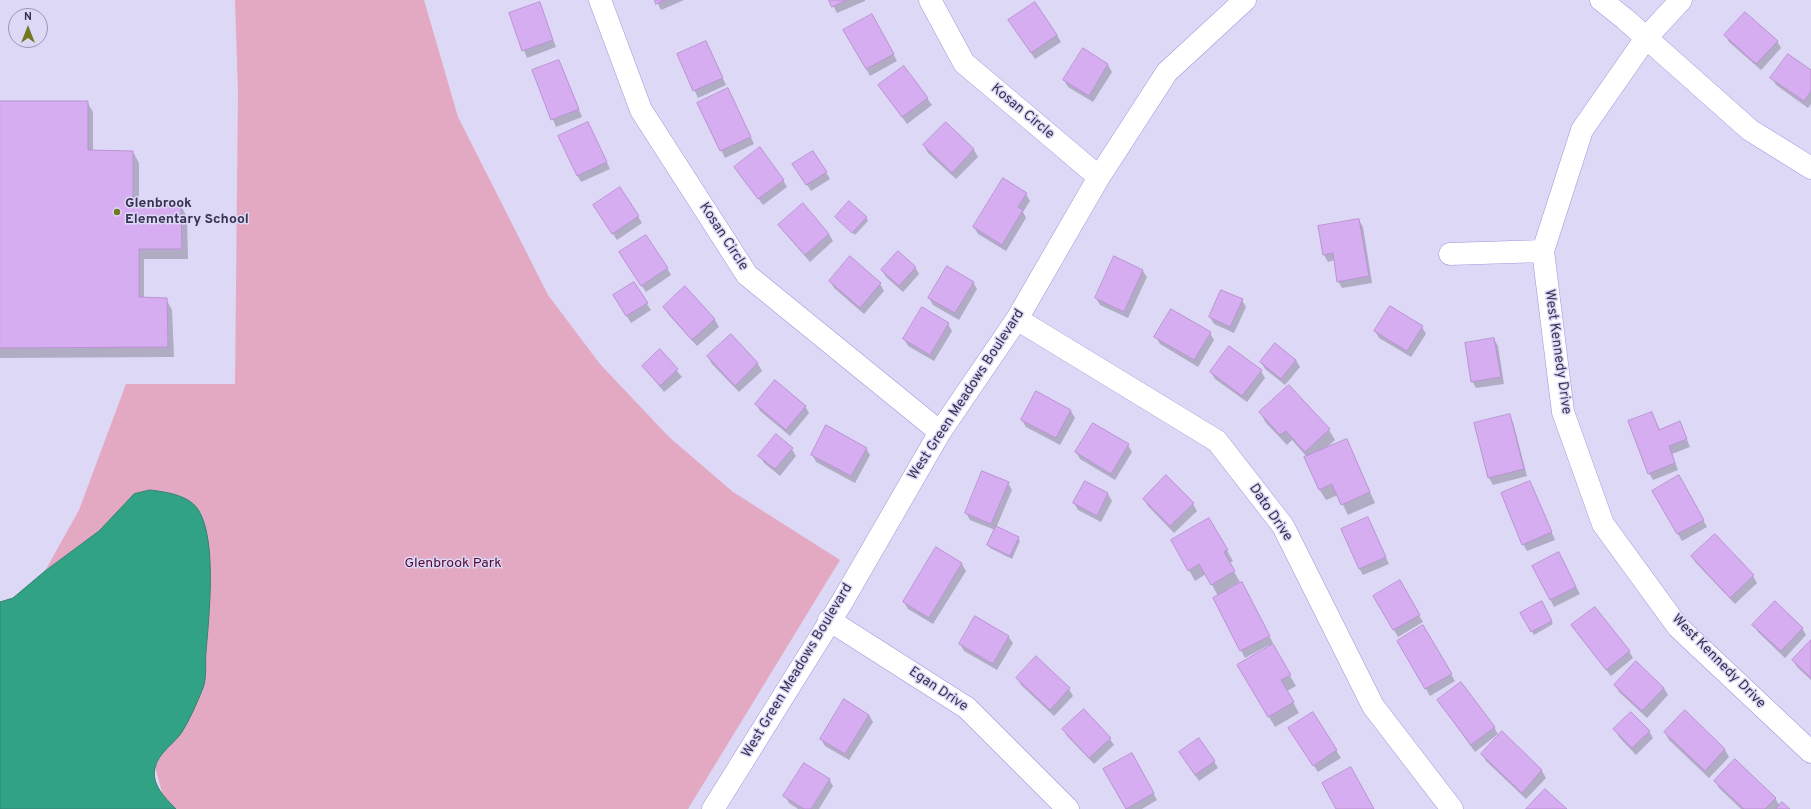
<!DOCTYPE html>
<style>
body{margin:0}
#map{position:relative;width:1811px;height:809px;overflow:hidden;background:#dcd8f6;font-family:Overpass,sans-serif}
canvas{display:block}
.north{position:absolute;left:8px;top:8px;width:40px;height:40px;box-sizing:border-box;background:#dcd8f6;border:1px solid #9a96b3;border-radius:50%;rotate:0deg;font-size:11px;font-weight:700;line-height:16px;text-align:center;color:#37324f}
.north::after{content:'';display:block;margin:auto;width:14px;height:18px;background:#73771f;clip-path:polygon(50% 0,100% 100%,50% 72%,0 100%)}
</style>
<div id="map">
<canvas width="1811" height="809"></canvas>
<div class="north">N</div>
</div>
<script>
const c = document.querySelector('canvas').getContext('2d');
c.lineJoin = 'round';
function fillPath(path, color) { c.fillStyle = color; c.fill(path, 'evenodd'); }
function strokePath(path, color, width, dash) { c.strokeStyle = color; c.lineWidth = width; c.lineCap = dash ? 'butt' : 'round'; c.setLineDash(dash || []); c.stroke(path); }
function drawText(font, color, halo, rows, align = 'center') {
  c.font = font + ' Overpass,sans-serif'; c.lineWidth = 3; c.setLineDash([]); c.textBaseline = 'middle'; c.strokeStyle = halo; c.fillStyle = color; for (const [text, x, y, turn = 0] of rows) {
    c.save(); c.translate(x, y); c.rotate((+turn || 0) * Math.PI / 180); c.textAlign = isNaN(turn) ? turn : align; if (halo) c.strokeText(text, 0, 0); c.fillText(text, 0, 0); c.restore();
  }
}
fillPath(new Path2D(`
 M235 0H424L458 117 548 295 600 364 669 437 733 492 840 560 688 809H173L163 796 155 767 161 755 181 733 204 686 210 589 209 552 205 528 134 494 99 531 45 571 79 510 126 384H235L238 92Z`), '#e3a9c2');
const water = new Path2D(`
 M150 490C166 492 190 495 199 511 217 542 209 616 206 652 205 663 207 678 203 688 197 703 190 719 182 732 174 744 158 753 155 768 151 784 165 798 176 809H0V602L13 598 45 571 99 531 134 494Z`);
fillPath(water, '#32a285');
strokePath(water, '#348075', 1);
fillPath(new Path2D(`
 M656 0H684L661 10Z
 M830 0H865V1L837 13Z
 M539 4 556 47 527 58 510 14Z
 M872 15 897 61 870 76 845 30Z
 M1014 27 1057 35 1061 42 1035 59Z
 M1725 35 1777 41 1781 48 1761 70 1729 42Z
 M706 42 726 85 698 98 678 55Z
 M559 61 582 117 556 127 533 71Z
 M1108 65 1112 72 1093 102 1068 87 1064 80Z
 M904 67 932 105 907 124 879 85Z
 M1811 71V104L1808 108 1776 85 1772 78Z
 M732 97 754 144 725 158 699 103Z
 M0 102H87L93 112V151L133 152 139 163V205L181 206 187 217 188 259H144V298L166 299 172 310 174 357 0 358Z
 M946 123 974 150 978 157 956 179 928 153 924 146Z
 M592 130 610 169 581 182 577 175Z
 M735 167 783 180 787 187 763 205Z
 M798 171 826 172 830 179 811 191Z
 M1026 194 1030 201 1023 212 1026 218 1006 251 978 234 974 227Z
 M598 212 638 216 642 223 617 240Z
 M836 217H866L868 221 855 235Z
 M1359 220 1363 227 1372 283 1342 288 1338 281 1335 260 1328 262 1324 255Z
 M779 225 829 234 833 241 810 262 784 232Z
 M624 260 667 268 671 275 646 292Z
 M915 267 919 274 903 292 886 277 882 270Z
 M1142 270 1147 277 1128 318 1100 305 1096 298Z
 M830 281 880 284 884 291 864 314 834 288Z
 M973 282 977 289 959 320 933 305 929 298Z
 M685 288 715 320 719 327 697 346 668 314 664 307Z
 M1242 300 1246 307 1234 333 1214 324 1210 317Z
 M618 302 647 304 651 310 631 323Z
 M948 324 952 331 934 361 908 346 904 339Z
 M1422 327 1426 334 1411 357 1379 338 1375 331Z
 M1210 333 1214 340 1198 367 1160 344 1156 337Z
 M731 335 758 364 762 371 739 392 712 364 708 357Z
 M1494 339 1498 346 1504 384 1476 388 1472 381Z
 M660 350 682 377 664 392 643 366Z
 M1296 360 1300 367 1285 385 1265 369 1261 362Z
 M1261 371 1265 378 1247 402 1215 379 1211 372Z
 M1036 392 1071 411 1075 418 1060 445 1026 427 1022 420Z
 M756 404 805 406 809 413 790 436 760 411Z
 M1260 412 1329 430 1335 440 1326 448 1346 440 1375 503 1348 515 1338 495 1326 500 1319 489 1307 457 1292 440 1287 445 1266 423Z
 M1652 413 1660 430 1680 423 1690 447 1672 454 1678 470 1653 480 1649 473Z
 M1509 415 1513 422 1527 476 1493 485 1489 478Z
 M1128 445 1132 452 1115 480 1080 459 1076 452Z
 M866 448 870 455 855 483 816 462 812 454Z
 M792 449 796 456 780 476 764 463 760 456Z
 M1679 477 1707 527 1682 541 1653 491Z
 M1530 482 1555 540 1527 551 1523 544Z
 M1008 483 1012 490 996 528 1018 538 1020 541 1012 559 990 548 988 545 995 530 970 520 966 513Z
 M1085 483 1108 494 1112 501 1101 522 1078 510 1074 503Z
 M1144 499 1193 504 1197 511 1174 533 1148 506Z
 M1368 518 1389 564 1363 575 1359 568Z
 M1209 519 1233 561 1229 563 1240 582 1226 590 1227 591H1246L1273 643 1271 644 1296 686 1287 691 1299 713 1275 727 1238 665 1270 647 1269 645 1245 658 1214 598 1218 596 1206 574 1195 581 1172 540Z
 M1714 536 1753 576 1757 583 1735 604 1696 563 1692 557Z
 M936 549 962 564 966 571 933 624 908 609 904 602Z
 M1562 560 1580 594 1554 607 1533 566Z
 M1399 582 1423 622 1398 637 1374 596Z
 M1541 603 1553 624 1534 635 1522 613Z
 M1754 625 1802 628 1806 635 1785 658 1758 632Z
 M1423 626 1455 681 1430 696 1398 641Z
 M1572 626 1629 651 1633 658 1611 676Z
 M1008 636 1013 643 997 670 964 651 960 644Z
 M1811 641V680L1797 667 1793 660Z
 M1017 678 1069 689 1073 696 1054 716 1021 685Z
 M1615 685 1664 688 1668 695 1647 718 1619 692Z
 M1438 700 1494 727 1498 734 1475 752Z
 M844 701 869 715 873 722 849 760 825 746 821 739Z
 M1685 712 1725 750 1729 757 1709 778 1669 740 1665 733Z
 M1313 714 1341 758 1318 772 1294 735Z
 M1063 729 1110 739 1114 745 1094 764 1067 736Z
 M1615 730 1649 731 1653 738 1636 755 1619 737Z
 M1502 733 1542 771 1546 778 1526 799 1486 761 1482 754Z
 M1131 754 1157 800 1142 809H1127L1104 769Z
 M1184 759 1214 761 1218 768 1199 781Z
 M829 779 833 786 819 809H798L789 803 785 796Z
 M1715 781 1775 798 1780 806 1789 809H1741L1719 788Z`), '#0003');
const building = new Path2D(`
 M655 0H665L656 4Z
 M829 0H847L832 7Z
 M540 2 553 40 522 51 509 13Z
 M1035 2 1057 35 1031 53 1008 20Z
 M1745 12 1778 41 1756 64 1724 35Z
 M872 14 894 54 866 69 843 30Z
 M706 41 723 78 693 91 677 54Z
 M1083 48 1108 64 1089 96 1063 80Z
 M1788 54 1811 70V91L1804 101 1770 78Z
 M559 60 579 109 551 120 532 70Z
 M904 66 928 98 902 117 878 85Z
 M728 88 751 137 720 151 697 103Z
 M0 101H88V150L133 151V203L181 205 182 249H139V297L167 298 168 347 0 348Z
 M588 122 607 162 577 176 558 136Z
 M946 122 974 149 952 173 923 145Z
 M760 147 784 180 758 199 734 167Z
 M813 151 827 172 806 185 792 164Z
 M1003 178 1027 193 1018 207 1023 210 1002 245 973 227Z
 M620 187 639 216 612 234 593 205Z
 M849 201 867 217 852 233 835 217Z
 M803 203 829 234 805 255 778 225Z
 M1359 219 1369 276 1337 282 1333 253 1323 255 1318 226Z
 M646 235 668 268 641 286 619 252Z
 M898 251 916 267 899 286 881 270Z
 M850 256 881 283 860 308 829 281Z
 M1114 256 1143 270 1124 312 1095 298Z
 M947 266 974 282 955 313 928 298Z
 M634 282 648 303 626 316 613 295Z
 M685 286 715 319 692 340 663 307Z
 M1221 290 1243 299 1230 327 1209 317Z
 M1390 306 1423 326 1407 351 1374 331Z
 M922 307 949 323 930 355 903 339Z
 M1171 309 1211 332 1194 360 1154 337Z
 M731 334 758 363 735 386 707 356Z
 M1494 338 1501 377 1471 382 1465 343Z
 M1275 343 1296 360 1281 379 1260 362Z
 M1229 346 1262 370 1242 396 1210 372Z
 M660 349 678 369 660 386 642 366Z
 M775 380 806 406 786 430 755 404Z
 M1289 385 1330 429 1305 452 1286 431 1280 435 1259 412Z
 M1036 391 1071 410 1056 438 1021 420Z
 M1652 412 1659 430 1680 421 1687 439 1669 446 1675 463 1648 474 1628 421Z
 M1510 414 1524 469 1488 478 1474 423Z
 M1093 423 1129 444 1111 474 1075 452Z
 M826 425 867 448 851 476 811 455Z
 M776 434 793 448 775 469 758 456Z
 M1347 439 1370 492 1341 505 1332 484 1319 490 1304 457Z
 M982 471 1009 482 991 524 965 513Z
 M1166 475 1194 503 1170 526 1143 499Z
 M1679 475 1704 520 1677 534 1652 491Z
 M1085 481 1108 493 1097 516 1073 503Z
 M1530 481 1552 532 1522 545 1501 493Z
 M1368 517 1386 557 1359 569 1341 529Z
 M1209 518 1228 550 1224 552 1235 571 1211 585 1199 564 1188 571 1171 540Z
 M996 526 1019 537 1010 556 987 545Z
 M1715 534 1754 575 1730 598 1691 556Z
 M936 547 962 563 929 618 903 602Z
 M1559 552 1576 587 1550 600 1532 566Z
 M1400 580 1420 615 1393 630 1373 596Z
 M1242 582 1270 636 1240 651 1213 598Z
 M1542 601 1552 621 1531 632 1520 613Z
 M1775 601 1803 628 1781 651 1752 625Z
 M1595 607 1630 651 1606 670 1571 625Z
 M975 616 1009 636 993 664 959 644Z
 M1423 625 1452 674 1425 689 1397 641Z
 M1811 640V678L1792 660Z
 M1273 644 1291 675 1281 680 1294 702 1268 717 1237 665Z
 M1036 656 1070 688 1050 710 1016 678Z
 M1636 661 1664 688 1642 711 1614 685Z
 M1461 682 1495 727 1471 745 1437 700Z
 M844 699 869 715 845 754 820 739Z
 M1084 709 1111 738 1089 758 1062 729Z
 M1685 710 1725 749 1705 771 1664 732Z
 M1313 712 1337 750 1313 766 1288 728Z
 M1631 712 1650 731 1632 748 1613 729Z
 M1502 731 1542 770 1522 793 1481 754Z
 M1199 738 1215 761 1195 775 1179 752Z
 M1132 753 1154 793 1126 809 1103 769Z
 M1735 759 1776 798 1765 809H1744L1714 781Z
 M804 763 830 779 811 809H804L783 796Z
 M1351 767 1374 809H1336L1322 783Z
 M1545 789 1567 809H1526Z
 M1782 802 1790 809H1776Z`);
fillPath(building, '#d6adf0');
strokePath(building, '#ba92d3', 1);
const minor = new Path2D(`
 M600 0 641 110 747 275 940 432
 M930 0 964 63 1099 177
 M1601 0 1625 19 1750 130 1811 168
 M1681 0 1646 38 1582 130 1543 251 1563 412 1603 524 1678 627 1811 752
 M1450 254 1543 251
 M1017 319 1217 441 1283 526 1373 706 1452 809
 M829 620 967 708 1068 809
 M713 809 842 602 940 432 1017 319 1099 177 1167 72 1245 0`);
strokePath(minor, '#a296dc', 23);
strokePath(minor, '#fff', 22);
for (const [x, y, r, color] of [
 [117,212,4,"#73771f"]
]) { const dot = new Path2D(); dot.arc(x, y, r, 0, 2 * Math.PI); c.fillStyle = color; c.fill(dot); strokePath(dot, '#dcd8f6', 1.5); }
drawText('14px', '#37324f', '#dcd8f6', [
 ["Kosan Circle",1022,112,40],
 ["Kosan Circle",723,237,57],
 ["West Kennedy Drive",1557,352,82],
 ["West Green Meadows Boulevard",967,395,-57],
 ["Dato Drive",1270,513,56],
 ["West Kennedy Drive",1718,662,45],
 ["West Green Meadows Boulevard",798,671,-59],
 ["Egan Drive",938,690,34]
]);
drawText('bold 14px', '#37324f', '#dcd8f6', [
 ["Glenbrook",125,204],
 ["Elementary School",125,220]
], 'left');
drawText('14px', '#520833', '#dcd8f6', [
 ["Glenbrook Park",453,564]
]);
</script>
